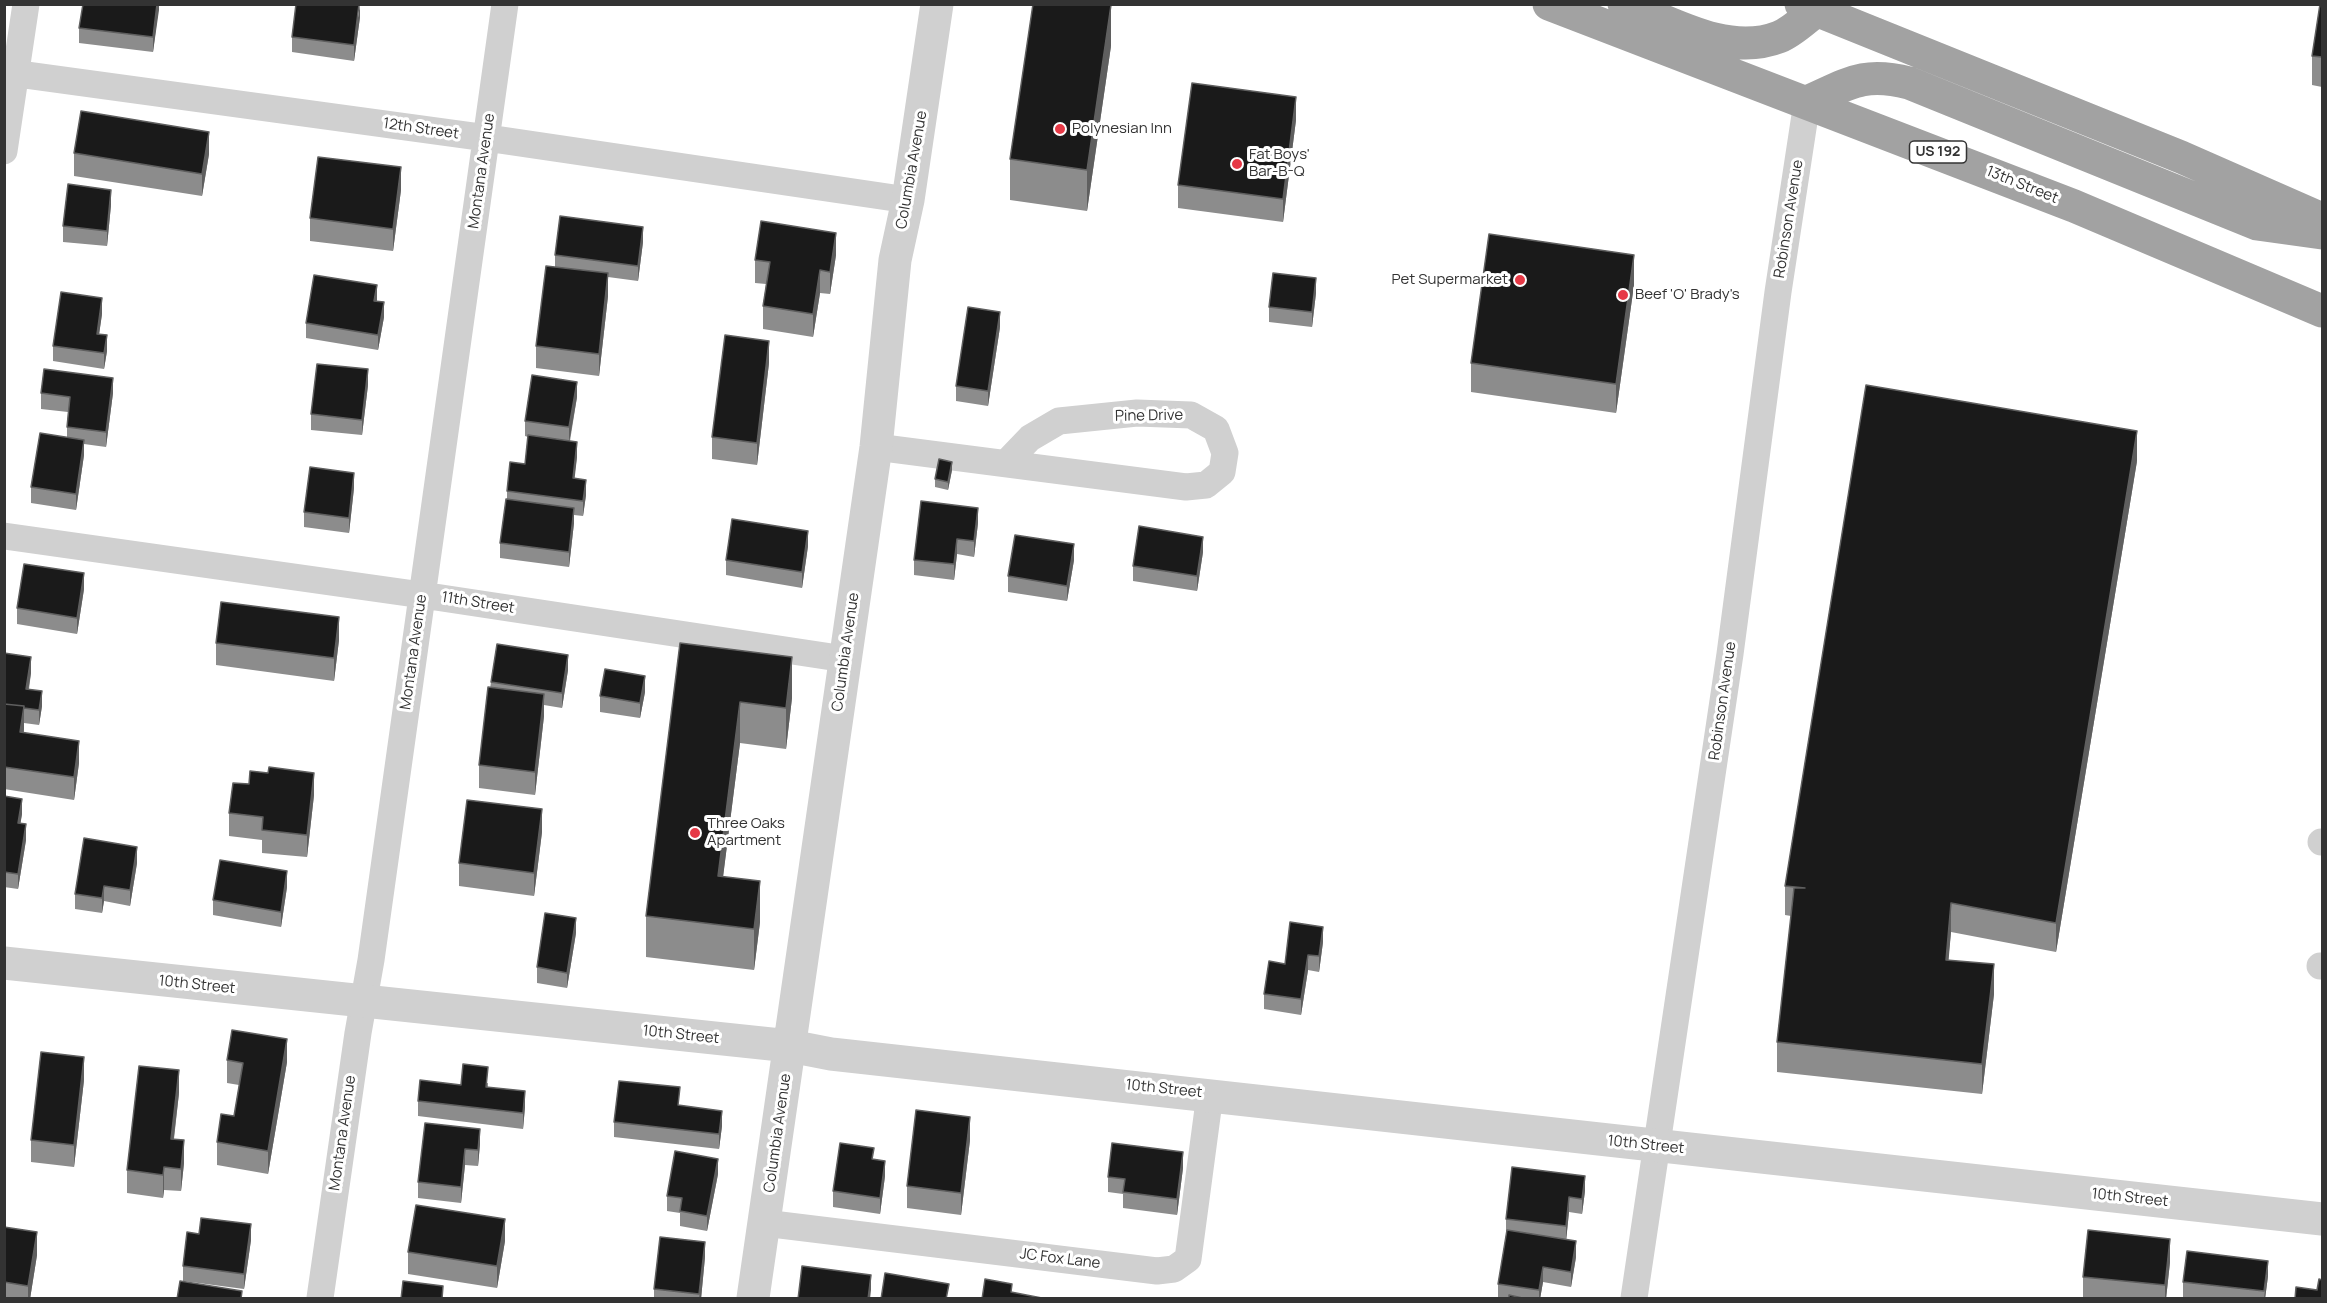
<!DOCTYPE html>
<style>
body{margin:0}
#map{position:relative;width:2327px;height:1303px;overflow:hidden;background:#fff;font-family:Manrope,sans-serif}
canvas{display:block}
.frame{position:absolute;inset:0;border:6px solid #333;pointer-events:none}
</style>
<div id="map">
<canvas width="2327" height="1303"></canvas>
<div class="frame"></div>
</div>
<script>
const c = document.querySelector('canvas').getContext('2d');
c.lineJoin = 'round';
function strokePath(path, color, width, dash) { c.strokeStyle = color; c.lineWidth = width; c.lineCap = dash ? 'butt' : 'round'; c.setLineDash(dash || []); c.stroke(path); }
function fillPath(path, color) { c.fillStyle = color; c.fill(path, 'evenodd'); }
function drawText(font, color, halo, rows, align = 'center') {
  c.font = font + ' Manrope,sans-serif'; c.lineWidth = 6; c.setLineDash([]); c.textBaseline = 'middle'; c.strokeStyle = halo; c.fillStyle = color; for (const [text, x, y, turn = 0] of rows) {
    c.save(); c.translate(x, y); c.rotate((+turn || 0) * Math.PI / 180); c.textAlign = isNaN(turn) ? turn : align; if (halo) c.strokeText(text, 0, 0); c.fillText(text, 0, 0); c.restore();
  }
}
strokePath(new Path2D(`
 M4 72 487 138 908 200
 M4 151 26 4
 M876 447 1186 487 1206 485 1222 472 1225 453 1216 429 1191 415 1137 413 1059 421 1030 438 1006 463
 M4 536 422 595 845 659
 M2321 842H2322
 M2320 966H2322
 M764 1223 1157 1271 1174 1269 1188 1259 1210 1094
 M320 1298 358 1033 371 960 505 4
 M1634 1298 1730 654 1778 292 1807 102`), '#d0d0d0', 27);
strokePath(new Path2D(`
 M4 963 790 1046 831 1054 2322 1219
 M753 1298 876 447 895 260 908 200 937 4`), '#d0d0d0', 33);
strokePath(new Path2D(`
 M1549 4 2074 206 2322 311
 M1624 4C1672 23 1728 57 1779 37 1792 32 1805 19 1817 10
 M1801 4 2181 157 2322 219
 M1807 102C1848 84 1863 71 1909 83L2257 224 2322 233`), '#a2a2a2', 33);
fillPath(new Path2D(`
 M159 4 153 52 79 43V28Z
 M2322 4V87L2312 85V56Z
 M360 17 354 61 292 52V37Z
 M1111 46 1087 211 1010 200V159Z
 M1296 120 1283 222 1178 208V185Z
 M74 153 209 154 202 196 74 176Z
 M401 190 393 251 310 241V218Z
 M111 205 107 246 63 242V226Z
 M643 242 638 281 608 277V296L599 376 536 368V346L555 267V255Z
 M836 255 830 294 820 293 813 337 763 329V306L766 284 755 283V260Z
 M1634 285 1616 413 1471 392V363Z
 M1316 293 1312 327 1269 322V307Z
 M377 301 384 317 378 350 306 338V323Z
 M102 314 99 334 107 351 104 369 53 361V346Z
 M1000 327 988 406 956 401V386Z
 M769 363 757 465 712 459V437Z
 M368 385 362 435 311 430V414Z
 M41 393H113L106 447 84 444V455L76 510 31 503V487L67 437V427L68 412 41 409Z
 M577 397 570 441 577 457 574 478 586 495 583 516 574 515V523L569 567 500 558V543L507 500V491L525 464 528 437 525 436V421Z
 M2137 461 2056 952 1951 932 1948 961 1994 994 1982 1094 1777 1072V1042L1791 916 1785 915V886Z
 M952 470 948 490 935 487V479Z
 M354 488 349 533 304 527V512Z
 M978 523 974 557 957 554 954 580 914 575V560Z
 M808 546 802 588 726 575V560Z
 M1203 552 1197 591 1133 581V566Z
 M1074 560 1067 601 1008 592V576Z
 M84 589 77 634 17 624V608Z
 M339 640 334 681 216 665V643Z
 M680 643 792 698 786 749 740 743 723 876 760 922 754 970 646 957V916Z
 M4 653 31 673 29 689 42 706 39 725 24 723V733L79 763 74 800 4 789Z
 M568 670 562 708 544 705V716L535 795 479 788V765L491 682Z
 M645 692 640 718 600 712V696Z
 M314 795 307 857 262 853V840L229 836V813Z
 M4 796 22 814 20 824 26 840 18 889 4 887Z
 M542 832 534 896 459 886V863Z
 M137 863 130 906 104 901 102 913 75 909V894Z
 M287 887 281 927 213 915V900Z
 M576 933 567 988 537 983V967Z
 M1323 942 1319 972 1308 970 1301 1015 1264 1009V994L1285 964Z
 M227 1060 287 1062 268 1174 217 1165V1142L234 1116 239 1085 227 1083Z
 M84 1080 74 1167 31 1162V1140Z
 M488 1083V1087L525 1107 523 1129 418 1116V1101L461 1085Z
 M179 1093 174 1139 184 1163 181 1191 164 1190 163 1198 127 1193V1170Z
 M680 1106 722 1126 719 1149 614 1137V1122Z
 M480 1129V1144L478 1166 465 1165 461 1203 418 1198V1182Z
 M970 1140 961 1215 907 1208V1186Z
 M874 1159 885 1176 880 1214 833 1207V1191Z
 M1183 1168 1177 1215 1123 1208V1194L1108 1192V1177Z
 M718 1174 707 1231 680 1226V1213L667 1211V1196Z
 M1585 1191 1582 1214 1569 1212 1566 1240 1576 1257 1571 1287 1543 1282 1540 1299H1498V1284L1506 1235V1219Z
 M4 1227 37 1255 30 1299H4Z
 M199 1234 251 1240 244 1289 183 1281V1266Z
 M505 1241 497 1288 408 1274V1252Z
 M705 1257 701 1299H654V1289Z
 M2170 1262 2166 1299H2083V1277Z
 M2268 1276 2265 1299H2196L2183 1297V1282Z`), '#8c8c8c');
fillPath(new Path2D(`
 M157 4H159V10L153 52V37Z
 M360 4V17L354 61V45Z
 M1111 5V46L1087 211V170Z
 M1296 97V120L1283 222V199Z
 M209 132V154L202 196V174Z
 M401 167V190L393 251V229Z
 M111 190V205L107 246V231Z
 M643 227V242L638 281V266Z
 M836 233V255L830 294V272Z
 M1634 255V285L1616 413V384Z
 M820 270V293L813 337V314Z
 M608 273V296L599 376V354Z
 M1316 278V293L1312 327V312Z
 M377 285V300L374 316V301Z
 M102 298V314L97 349V334Z
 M384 302V317L378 350V335Z
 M1000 312V327L988 406V391Z
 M107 335V351L104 369V353Z
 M769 341V363L757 465V443Z
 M368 369V385L362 435V420Z
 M113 378V393L106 447V432Z
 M577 382V397L569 443V427Z
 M2137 431V461L2056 952V923Z
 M84 440V455L76 510V494Z
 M577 442V457L573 493V478Z
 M952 462V470L948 490V482Z
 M354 473V488L349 533V518Z
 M586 480V495L583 516V501Z
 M574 508V523L569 567V552Z
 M978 508V523L974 557V541Z
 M808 531V546L802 588V572Z
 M1203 537V552L1197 591V576Z
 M957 539V554L954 580V564Z
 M1074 544V560L1067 601V586Z
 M84 573V589L77 634V618Z
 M339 617V640L334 681V658Z
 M568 655V670L562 708V693Z
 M31 657V673L26 704V689Z
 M792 657V698L786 749V708Z
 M645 676V692L640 718V703Z
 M42 691V706L39 725V710Z
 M544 694V716L535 795V772Z
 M740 702V743L718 917V876Z
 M24 706V729L20 755V732Z
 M79 741V763L74 800V777Z
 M314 773V795L307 857V835Z
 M22 799V814L18 839V823Z
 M542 809V832L534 896V873Z
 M26 824V840L18 889V874Z
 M137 847V863L130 906V890Z
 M287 871V887L281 927V912Z
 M760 881V922L754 970V929Z
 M104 886V901L102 913V898Z
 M1951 903V932L1946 990V960Z
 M576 918V933L567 988V973Z
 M1323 927V942L1319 972V956Z
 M1308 955V970L1301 1015V999Z
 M1994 964V994L1982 1094V1064Z
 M287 1039V1062L268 1174V1151Z
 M84 1057V1080L74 1167V1145Z
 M179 1070V1093L171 1162V1139Z
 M525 1091V1107L523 1129V1113Z
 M722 1111V1126L719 1149V1134Z
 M970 1117V1140L961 1215V1193Z
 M480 1129V1144L478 1166V1150Z
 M184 1140V1163L181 1191V1169Z
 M465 1149V1165L461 1203V1187Z
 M1183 1152V1168L1177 1215V1199Z
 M718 1159V1174L707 1231V1216Z
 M885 1161V1176L880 1214V1198Z
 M164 1167V1190L163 1198V1175Z
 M1585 1176V1191L1582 1214V1199Z
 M1569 1197V1212L1566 1242V1226Z
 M505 1219V1241L497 1288V1266Z
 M251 1224V1240L244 1289V1274Z
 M37 1232V1255L30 1299H28V1286Z
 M2170 1239V1262L2166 1299H2165V1285Z
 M1576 1241V1257L1571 1287V1272Z
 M705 1242V1257L701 1299H699Z
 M2268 1261V1276L2265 1299H2264Z
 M1543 1267V1282L1540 1299H1539V1290Z
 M871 1275V1290L870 1299H868Z`), '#5f5f5f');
const building = new Path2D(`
 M83 4H157L153 37 79 28Z
 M296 4H359L354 45 292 37Z
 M1033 4 1111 5 1087 170 1010 159Z
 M2320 4H2322V57L2312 56Z
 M1192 83 1296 97 1283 199 1178 185Z
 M81 111 209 132 202 174 74 153Z
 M318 157 401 167 393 229 310 218Z
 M68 184 111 190 107 231 63 226Z
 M560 216 643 227 638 266 555 255Z
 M761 221 836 233 830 272 820 270 813 314 763 306 770 262 755 260Z
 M1489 234 1634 255 1616 384 1471 363Z
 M546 266 608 273 599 354 536 346Z
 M1273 273 1316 278 1312 312 1269 307Z
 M314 275 377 285 374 301 384 302 378 335 306 323Z
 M61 292 102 298 97 334 107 335 104 353 53 346Z
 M968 307 1000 312 988 391 956 386Z
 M725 335 769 341 757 443 712 437Z
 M317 364 368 369 362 420 311 414Z
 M44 369 113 378 106 432 67 427 70 397 41 393Z
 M532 375 577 382 569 427 525 421Z
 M1866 385 2137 431 2056 923 1951 903 1946 960 1994 964 1982 1064 1777 1042 1794 888H1805L1785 886Z
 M40 433 84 440 76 494 31 487Z
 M528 435 577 442 573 478 586 480 583 501 507 491 510 462 525 464Z
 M939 459 952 462 948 482 935 479Z
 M310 467 354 473 349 518 304 512Z
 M506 499 574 508 569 552 500 543Z
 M921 501 978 508 974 541 957 539 954 564 914 560Z
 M732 519 808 531 802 572 726 560Z
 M1139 526 1203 537 1197 576 1133 566Z
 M1015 535 1074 544 1067 586 1008 576Z
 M24 564 84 573 77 618 17 608Z
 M221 602 339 617 334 658 216 643Z
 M680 643 792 657 786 708 740 702 718 876 760 881 754 929 646 916Z
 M497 644 568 655 562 693 491 682Z
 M4 653 31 657 26 689 42 691 39 710 24 708V706L4 704Z
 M605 669 645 676 640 703 600 696Z
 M488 687 544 694 535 772 479 765Z
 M4 704 24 706 20 732 79 741 74 777 4 767Z
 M269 767 314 773 307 835 262 830 263 817 229 813 233 783 249 784 250 771 268 773Z
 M4 796 22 799 18 823 26 824 18 874 4 872Z
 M467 800 542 809 534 873 459 863Z
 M84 838 137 847 130 890 104 886 102 898 75 894Z
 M220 860 287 871 281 912 213 900Z
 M545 913 576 918 567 973 537 967Z
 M1290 922 1323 927 1319 956 1308 955 1301 999 1264 994 1269 961 1285 964Z
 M232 1030 287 1039 268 1151 217 1142 221 1114 234 1116 243 1063 227 1060Z
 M41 1052 84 1057 74 1145 31 1140Z
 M463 1064 488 1067 486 1087 525 1091 523 1113 418 1101 420 1080 461 1085Z
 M139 1066 179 1070 171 1139 184 1140 181 1169 164 1167 163 1175 127 1170Z
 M619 1081 680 1087 678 1105 722 1111 719 1134 614 1122Z
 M916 1110 970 1117 961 1193 907 1186Z
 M425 1123 480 1129 478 1150 465 1149 461 1187 418 1182Z
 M840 1143 874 1148 872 1159 885 1161 880 1198 833 1191Z
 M1112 1143 1183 1152 1177 1199 1123 1192 1125 1179 1108 1177Z
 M675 1151 718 1159 707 1216 680 1211 682 1198 667 1196Z
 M1512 1167 1585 1176 1582 1199 1569 1197 1566 1226 1506 1219Z
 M416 1205 505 1219 497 1266 408 1252Z
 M201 1218 251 1224 244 1274 183 1266 187 1232 199 1234Z
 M4 1227 37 1232 28 1286 4 1282Z
 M1507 1230 1576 1241 1571 1272 1543 1267 1539 1290 1498 1284Z
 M2088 1230 2170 1239 2165 1285 2083 1277Z
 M660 1237 705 1242 699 1294 654 1289Z
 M2187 1251 2268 1261 2264 1291 2183 1282Z
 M802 1266 871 1275 868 1299H798Z
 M885 1273 949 1284 946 1299H881Z
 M985 1279 1012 1284 1011 1292 1047 1299H982Z
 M2319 1279 2322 1280V1299H2295L2296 1287 2317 1290Z
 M180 1281 242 1291 241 1299H177Z
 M403 1281 443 1286 442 1299H401Z
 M1509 1295 1527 1299H1509Z`);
fillPath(building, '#1a1a1a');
strokePath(building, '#5f5f5f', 1.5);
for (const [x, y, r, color] of [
 [1060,129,6,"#e63946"],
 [1237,164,6,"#e63946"],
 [1520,280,6,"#e63946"],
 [1623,295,6,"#e63946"],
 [695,833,6,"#e63946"]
]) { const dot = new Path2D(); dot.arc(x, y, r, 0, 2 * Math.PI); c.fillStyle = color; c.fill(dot); strokePath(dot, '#fff', 2); }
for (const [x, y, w] of [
 [1938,152,57]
]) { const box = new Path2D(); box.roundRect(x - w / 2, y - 11, w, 22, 4.5); c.fillStyle = '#fff'; c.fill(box); strokePath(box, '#333', 1.5); }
drawText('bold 14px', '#333', null, [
 ["US 192",1938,152]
]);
drawText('15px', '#333', '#fff', [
 ["12th Street",421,129,8],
 ["Columbia Avenue",912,170,-80],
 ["Montana Avenue",482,171,-82],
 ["13th Street",2022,185,22],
 ["Robinson Avenue",1789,219,-81],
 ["Pine Drive",1149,416,-1],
 ["11th Street",478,603,9],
 ["Montana Avenue",414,652,-82],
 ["Columbia Avenue",846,652,-82],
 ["Robinson Avenue",1723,701,-82],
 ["10th Street",197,985,6],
 ["10th Street",681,1035,6],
 ["10th Street",1164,1089,6],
 ["Montana Avenue",343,1133,-82],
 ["Columbia Avenue",778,1133,-82],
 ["10th Street",1646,1145,6],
 ["10th Street",2130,1198,6],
 ["JC Fox Lane",1060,1259,7]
]);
drawText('15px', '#333', '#fff', [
 ["Polynesian Inn",1072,129],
 ["Fat Boys'",1249,155],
 ["Bar-B-Q",1249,172],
 ["Pet Supermarket",1508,280,"right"],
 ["Beef 'O' Brady's",1635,295],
 ["Three Oaks",707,824],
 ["Apartment",707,841]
], 'left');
</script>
